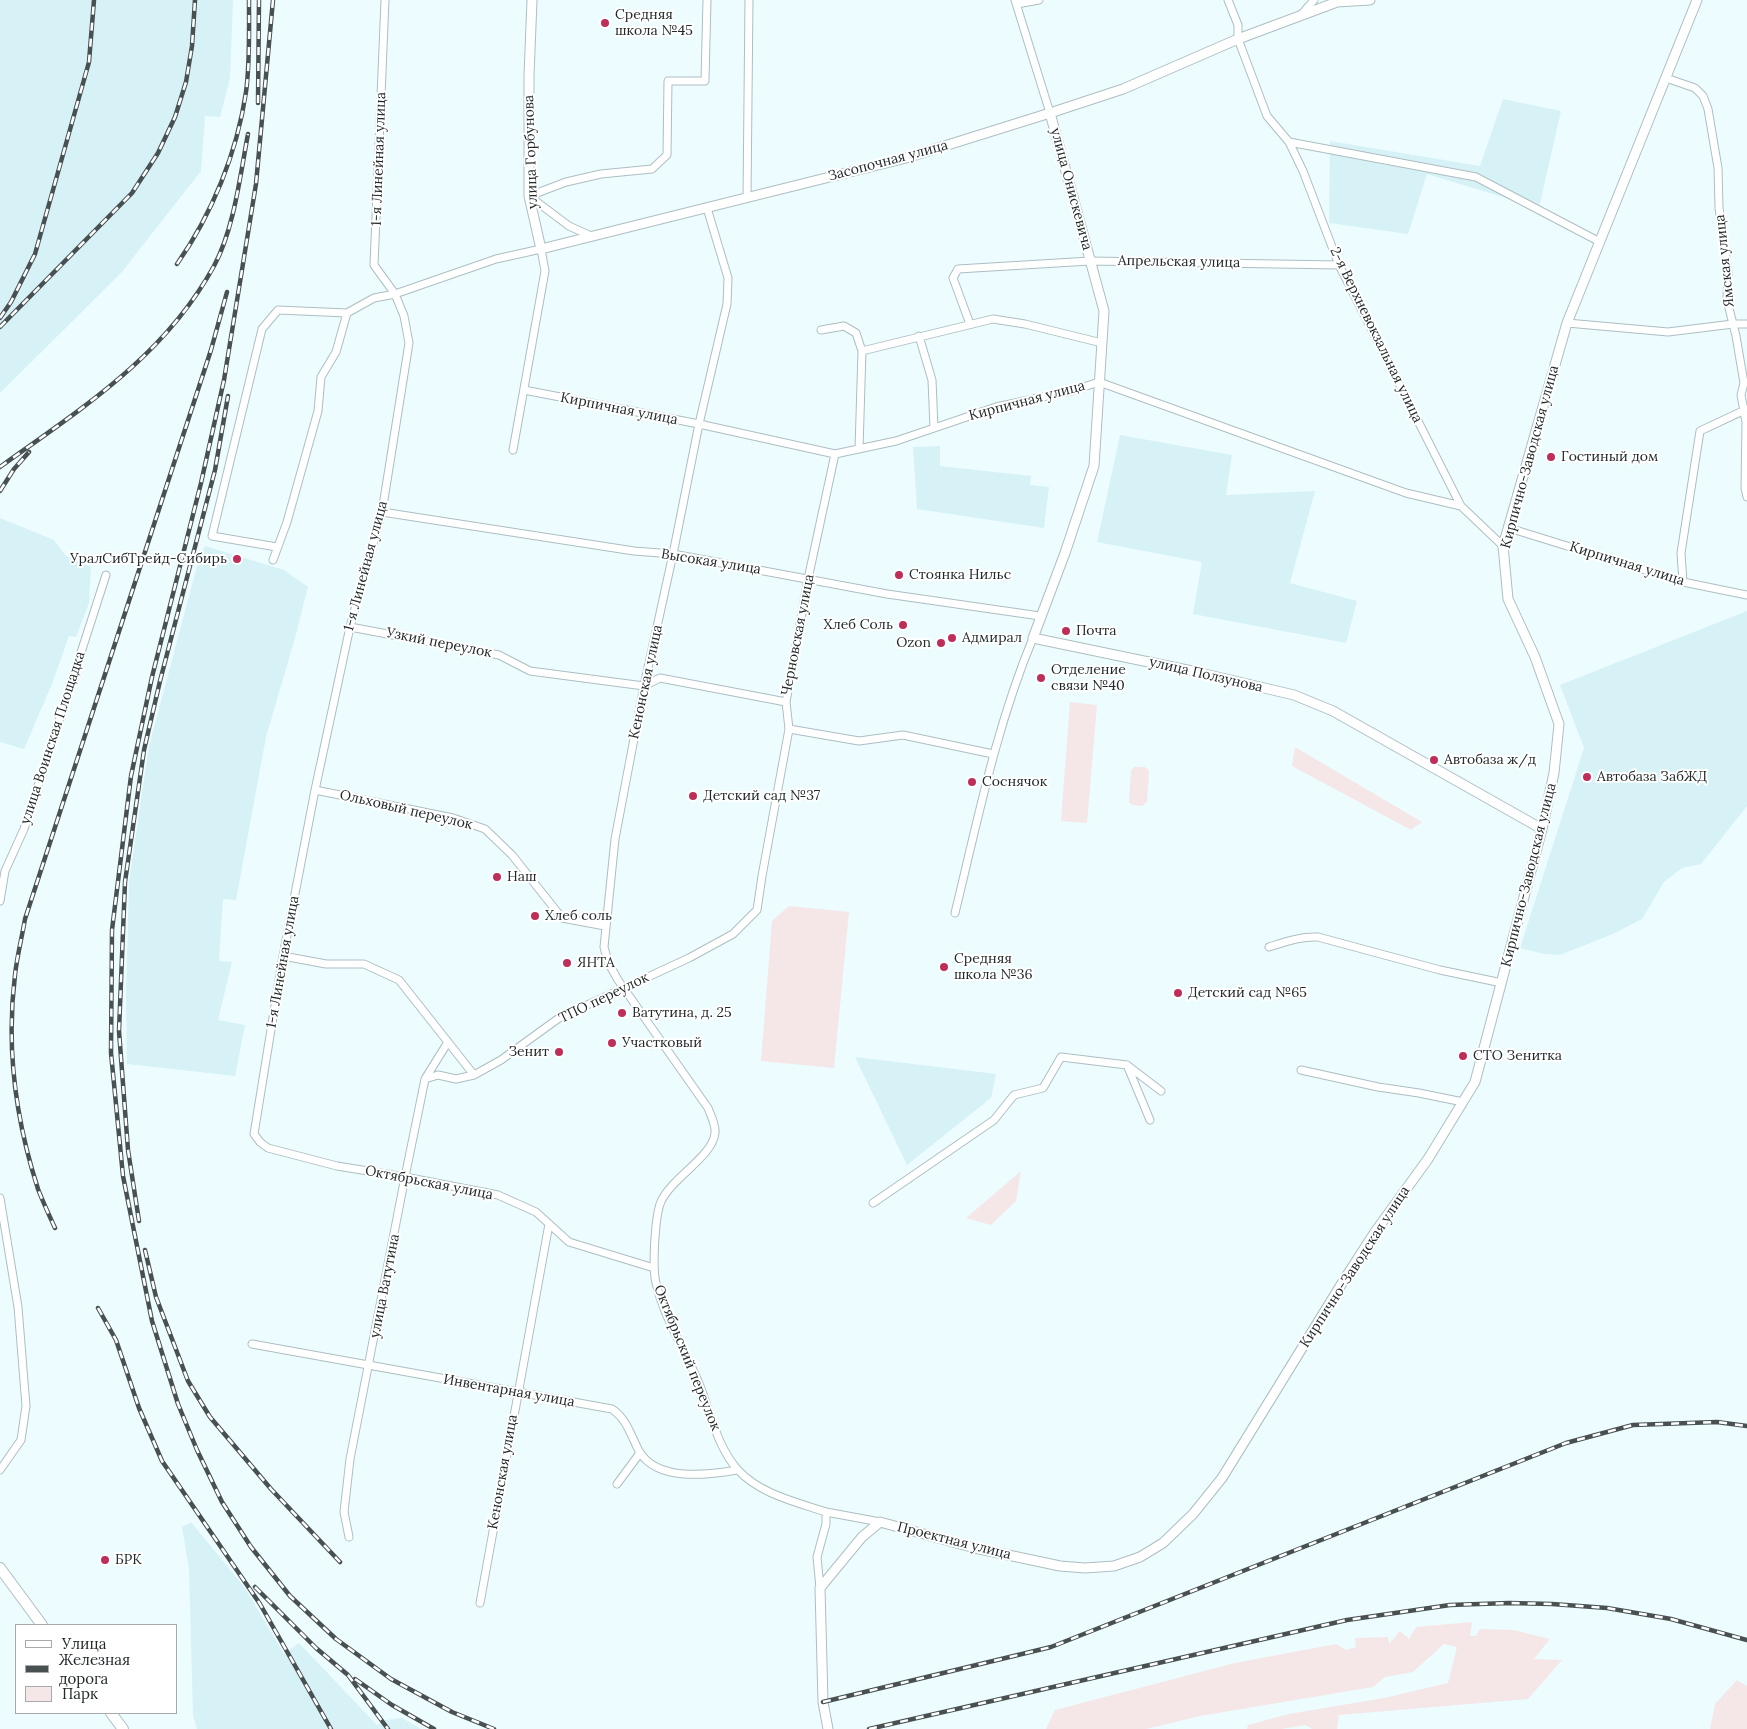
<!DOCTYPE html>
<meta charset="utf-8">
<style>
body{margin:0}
#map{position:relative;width:1747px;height:1729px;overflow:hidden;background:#edfcff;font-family:Lora,serif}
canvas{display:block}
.legend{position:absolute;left:15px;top:1624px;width:162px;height:90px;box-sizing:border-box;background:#fff;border:1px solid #a7a9aa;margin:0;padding:6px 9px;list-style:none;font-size:15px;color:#22292a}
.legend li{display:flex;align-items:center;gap:10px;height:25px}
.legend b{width:25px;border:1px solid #a7a9aa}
</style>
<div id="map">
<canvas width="1747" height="1729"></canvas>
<ul class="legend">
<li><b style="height:6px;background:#fff"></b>Улица</li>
<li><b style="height:6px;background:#485052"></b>Железная дорога</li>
<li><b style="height:14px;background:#f5e6e8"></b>Парк</li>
</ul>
</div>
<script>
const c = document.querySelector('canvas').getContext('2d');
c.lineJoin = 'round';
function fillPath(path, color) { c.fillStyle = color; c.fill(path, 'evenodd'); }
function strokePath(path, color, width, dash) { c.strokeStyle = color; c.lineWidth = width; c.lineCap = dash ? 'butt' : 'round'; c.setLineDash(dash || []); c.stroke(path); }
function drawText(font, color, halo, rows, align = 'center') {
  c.font = font + ' Lora,serif'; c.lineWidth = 4; c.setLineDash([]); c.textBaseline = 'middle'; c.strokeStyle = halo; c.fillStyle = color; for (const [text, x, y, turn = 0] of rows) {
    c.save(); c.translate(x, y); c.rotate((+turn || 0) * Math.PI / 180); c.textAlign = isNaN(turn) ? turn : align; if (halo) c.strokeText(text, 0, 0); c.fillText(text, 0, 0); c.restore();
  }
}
fillPath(new Path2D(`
 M0 0H233L230 78 220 117 205 116 201 171 121 273 0 393Z
 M1503 99 1561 111 1539 208 1427 174 1408 234 1329 223 1330 141 1480 166Z
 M1120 435 1232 455 1226 495 1315 491 1290 583 1357 601 1346 643 1193 614 1202 562 1097 542Z
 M940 446V466L1031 476 1030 485 1049 487 1044 528 917 509 913 447Z
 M0 518 54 540 66 556 91 567 89 603 76 637 69 636 52 684 24 749 0 742Z
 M205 546 284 570 308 587 295 638 266 737 236 900 223 899 219 961 232 962 218 1020 245 1025 235 1076 127 1064 126 998 129 881 149 746 200 555Z
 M1747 611V806L1701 864 1682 868 1664 882 1642 919 1613 934 1560 955 1544 954 1520 948 1584 748 1560 685Z
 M855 1057 996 1074 991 1098 907 1165Z
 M191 1522 245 1588 284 1654 299 1643 377 1725 386 1720 402 1718 421 1729H197L193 1715 189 1569 182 1527Z`), '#d6f2f7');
fillPath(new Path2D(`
 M1070 702 1097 705 1087 823 1061 821Z
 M1295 747 1422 822 1411 830 1292 766Z
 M1134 767H1145L1149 771 1147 802 1142 806 1132 805 1129 802 1131 771Z
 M789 906 849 912 834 1068 761 1061 772 921Z
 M1021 1171 1016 1201 991 1225 966 1218Z
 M1472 1622 1470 1636H1476L1480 1629 1514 1630 1550 1639 1534 1659 1562 1660 1528 1699 1339 1715 1337 1729H1312L1306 1725 1281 1729H1247L1248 1725 1289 1714 1384 1698 1448 1683 1457 1647 1444 1644 1413 1672 1385 1677 1373 1687 1200 1716 1146 1729H1046L1055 1710 1235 1663 1336 1644 1346 1650 1356 1647 1355 1638 1388 1637 1389 1644 1400 1631 1409 1639 1416 1627Z
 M1737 1680 1747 1686V1729H1710L1715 1704Z`), '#f5e6e8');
const minor = new Path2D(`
 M385 0 374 265 395 294 404 316 409 343 382 512 350 627 315 790 283 956 254 1134 260 1142 268 1148 337 1166 405 1177 498 1195 536 1212 569 1242 654 1268
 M1015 0 1050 113
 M1228 0 1238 25V39L1267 116 1289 142 1303 171 1339 265 1461 506 1503 546
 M1017 4 1039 0
 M1301 15 1314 0
 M1666 78 1695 88 1703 96 1708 109 1718 168 1719 208 1728 273 1727 300 1736 336 1744 383 1741 395 1746 422 1745 488 1747 497
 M1289 142 1476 177 1600 242
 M529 196 566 182 601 174 652 169 667 155 668 81H705L707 0
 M529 196 569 226 591 236
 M747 198 749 0
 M707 208 728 278 727 304 699 424 673 554 644 686 615 839 604 947 608 962 618 980 708 1108C711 1116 716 1125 715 1133 713 1157 669 1179 660 1204 655 1220 652 1267 656 1283 664 1318 684 1348 698 1381 710 1409 716 1446 738 1470 760 1494 796 1502 826 1512
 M1567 323 1668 332 1733 324H1747
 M970 324 953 278 958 269 1090 261 1339 265
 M821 330 844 326 856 333 862 351 859 449
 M919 336 932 380 934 428
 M862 351 993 319 1025 324 1102 343
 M524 390 699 424 835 454 896 441 996 407 1071 391 1099 382 1406 493 1461 506
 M382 512 634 551 673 554 887 594 1040 616
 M1509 528 1683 582 1747 595
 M277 547 212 536 262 329 278 310 347 313 374 298 395 294 496 259 541 249 545 271 513 450
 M273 560 287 522 318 411 321 377 336 352 347 313
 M1683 582 1681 553 1700 431 1747 409
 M350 627 499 655 530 671 644 686 660 678 786 702
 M789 729 859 741 903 735 993 754
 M315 790 453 818 485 829 512 855 562 918 605 926
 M0 901 5 871 24 829 106 575
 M955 913C978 819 996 727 1033 638
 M1269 947C1285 942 1301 936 1318 937L1440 970 1502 983
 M283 956 326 964H364L399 980 474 1075 501 1060 559 1018 689 958 733 934 757 910 762 876 789 729 786 702 808 579 835 454
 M1127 1065 1150 1120
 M1301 1070 1378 1087 1419 1093 1463 1102
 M425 1079 438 1075 456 1079 474 1075
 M0 1198 18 1307 26 1406 21 1440 0 1470
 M873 1203 994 1120 1014 1095 1043 1088 1061 1057 1127 1065 1161 1091
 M252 1344 612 1409C627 1419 631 1436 639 1451 657 1482 708 1475 737 1470
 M617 1484 640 1453
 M349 1537 344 1512 350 1459 405 1177 425 1079 448 1042
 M820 1588 817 1557 826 1524V1512L880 1522
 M480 1603 549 1224`);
const tertiary = new Path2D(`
 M532 0 529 76V196L541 249 906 158 1050 113 1123 89 1238 39 1337 2 1370 0
 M1050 113 1104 311 1094 466 1065 553 1033 638 1192 671 1294 695 1333 711 1542 829
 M828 1729 823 1702 820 1588 862 1537 880 1522 975 1548 1060 1566 1085 1568 1114 1566 1140 1557 1163 1543 1193 1514 1222 1478 1344 1280 1375 1232 1428 1159 1475 1082 1542 829 1554 773 1559 724 1535 657 1508 599 1503 546 1567 323 1697 0`);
const secondary = new Path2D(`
 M0 1568 42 1625
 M111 1713 123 1729`);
strokePath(minor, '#adbec2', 9);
strokePath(tertiary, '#adbec2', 11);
strokePath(secondary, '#adbec2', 12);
strokePath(minor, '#fff', 7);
strokePath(tertiary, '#fff', 9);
strokePath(secondary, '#fff', 10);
const rail = new Path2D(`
 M273 0 256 184 224 380 201 483 152 677 131 776 112 930 111 1053 123 1176 152 1321 178 1404 197 1450 222 1502 251 1547 290 1596 336 1639 391 1679 452 1712 494 1729
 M258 103 259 0
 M177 264C212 214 237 153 246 92 250 63 249 29 249 0
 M0 318 11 302 35 254 89 62 94 0
 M0 327 132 193 158 153 175 117 186 82 192 46 195 0
 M0 467C82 408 164 357 214 266 234 229 240 176 248 134
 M0 491 14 469 29 452
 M139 1221 128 1150 119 1031 125 882 144 750 160 681 215 470 228 396
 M55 1228C49 1215 43 1202 38 1189 16 1121 6 1047 15 975 17 956 22 937 25 919L211 350 227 292
 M145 1250 156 1297 188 1381 210 1417 271 1489 340 1562
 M98 1308 116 1340 139 1408 162 1461 260 1604 331 1729
 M255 1587 316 1648 348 1675 388 1729
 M355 1679 392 1705 434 1729
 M823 1702 1051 1647 1566 1443 1633 1425 1717 1422 1747 1426
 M869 1729 1347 1620 1450 1605 1509 1603 1552 1604 1607 1608 1671 1619 1747 1640`);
strokePath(rail, '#485052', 4.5);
strokePath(rail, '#fff', 2.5, [8]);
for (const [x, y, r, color] of [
 [605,23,5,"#bd2e58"],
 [1551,457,5,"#bd2e58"],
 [237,559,5,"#bd2e58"],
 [899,575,5,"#bd2e58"],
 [903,625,5,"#bd2e58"],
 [1066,631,5,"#bd2e58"],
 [952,638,5,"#bd2e58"],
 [941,643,5,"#bd2e58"],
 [1041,678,5,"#bd2e58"],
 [1434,760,5,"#bd2e58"],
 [1587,777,5,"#bd2e58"],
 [972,782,5,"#bd2e58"],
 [693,796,5,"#bd2e58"],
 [497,877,5,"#bd2e58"],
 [535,916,5,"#bd2e58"],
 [567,963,5,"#bd2e58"],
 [944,967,5,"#bd2e58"],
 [1178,993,5,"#bd2e58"],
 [622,1013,5,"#bd2e58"],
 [612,1043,5,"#bd2e58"],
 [559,1052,5,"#bd2e58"],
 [1463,1056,5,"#bd2e58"],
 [105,1560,5,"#bd2e58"]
]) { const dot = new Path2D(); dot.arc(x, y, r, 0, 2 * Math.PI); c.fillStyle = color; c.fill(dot); strokePath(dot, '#fff', 2); }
drawText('14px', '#22292a', '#fff', [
 ["Средняя",615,15],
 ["школа №45",615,31],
 ["Гостиный дом",1561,457],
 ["УралСибТрейд-Сибирь",227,559,"right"],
 ["Стоянка Нильс",909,575],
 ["Хлеб Соль",893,625,"right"],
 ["Почта",1076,631],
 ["Адмирал",962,638],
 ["Ozon",931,643,"right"],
 ["Отделение",1051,670],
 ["связи №40",1051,686],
 ["Автобаза ж/д",1444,760],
 ["Автобаза ЗабЖД",1597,777],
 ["Соснячок",982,782],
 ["Детский сад №37",703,796],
 ["Наш",507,877],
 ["Хлеб соль",545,916],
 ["Средняя",954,959],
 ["школа №36",954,975],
 ["ЯНТА",577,963],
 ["Детский сад №65",1188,993],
 ["Ватутина, д. 25",632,1013],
 ["Участковый",622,1043],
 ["Зенит",549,1052,"right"],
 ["СТО Зенитка",1473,1056],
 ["БРК",115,1560]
], 'left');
drawText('14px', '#22292a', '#fff', [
 ["улица Горбунова",531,152,-92],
 ["1-я Линейная улица",379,159,-88],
 ["Засопочная улица",888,161,-15],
 ["улица Онискевича",1071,189,75],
 ["Ямская улица",1725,261,-96],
 ["Апрельская улица",1179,262,1],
 ["2-я Верхневокзальная улица",1376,335,64],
 ["Кирпичная улица",1027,401,-15],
 ["Кирпичная улица",619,409,11],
 ["Кирпично-Заводская улица",1530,457,-75],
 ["Высокая улица",711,562,9],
 ["Кирпичная улица",1627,564,17],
 ["1-я Линейная улица",366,566,-75],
 ["Черновская улица",798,635,-79],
 ["Узкий переулок",439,643,11],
 ["улица Ползунова",1206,675,13],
 ["Кенонская улица",646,682,-78],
 ["улица Воинская Площадка",53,738,-72],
 ["Ольховый переулок",406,810,13],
 ["Кирпично-Заводская улица",1529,875,-76],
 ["1-я Линейная улица",283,962,-80],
 ["ТПО переулок",604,998,-26],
 ["Октябрьская улица",429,1183,11],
 ["Кирпично-Заводская улица",1355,1267,-57],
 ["улица Ватутина",385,1286,-79],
 ["Октябрьский переулок",687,1358,68],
 ["Инвентарная улица",509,1391,10],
 ["Кенонская улица",503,1472,-80],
 ["Проектная улица",954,1541,14]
]);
</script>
